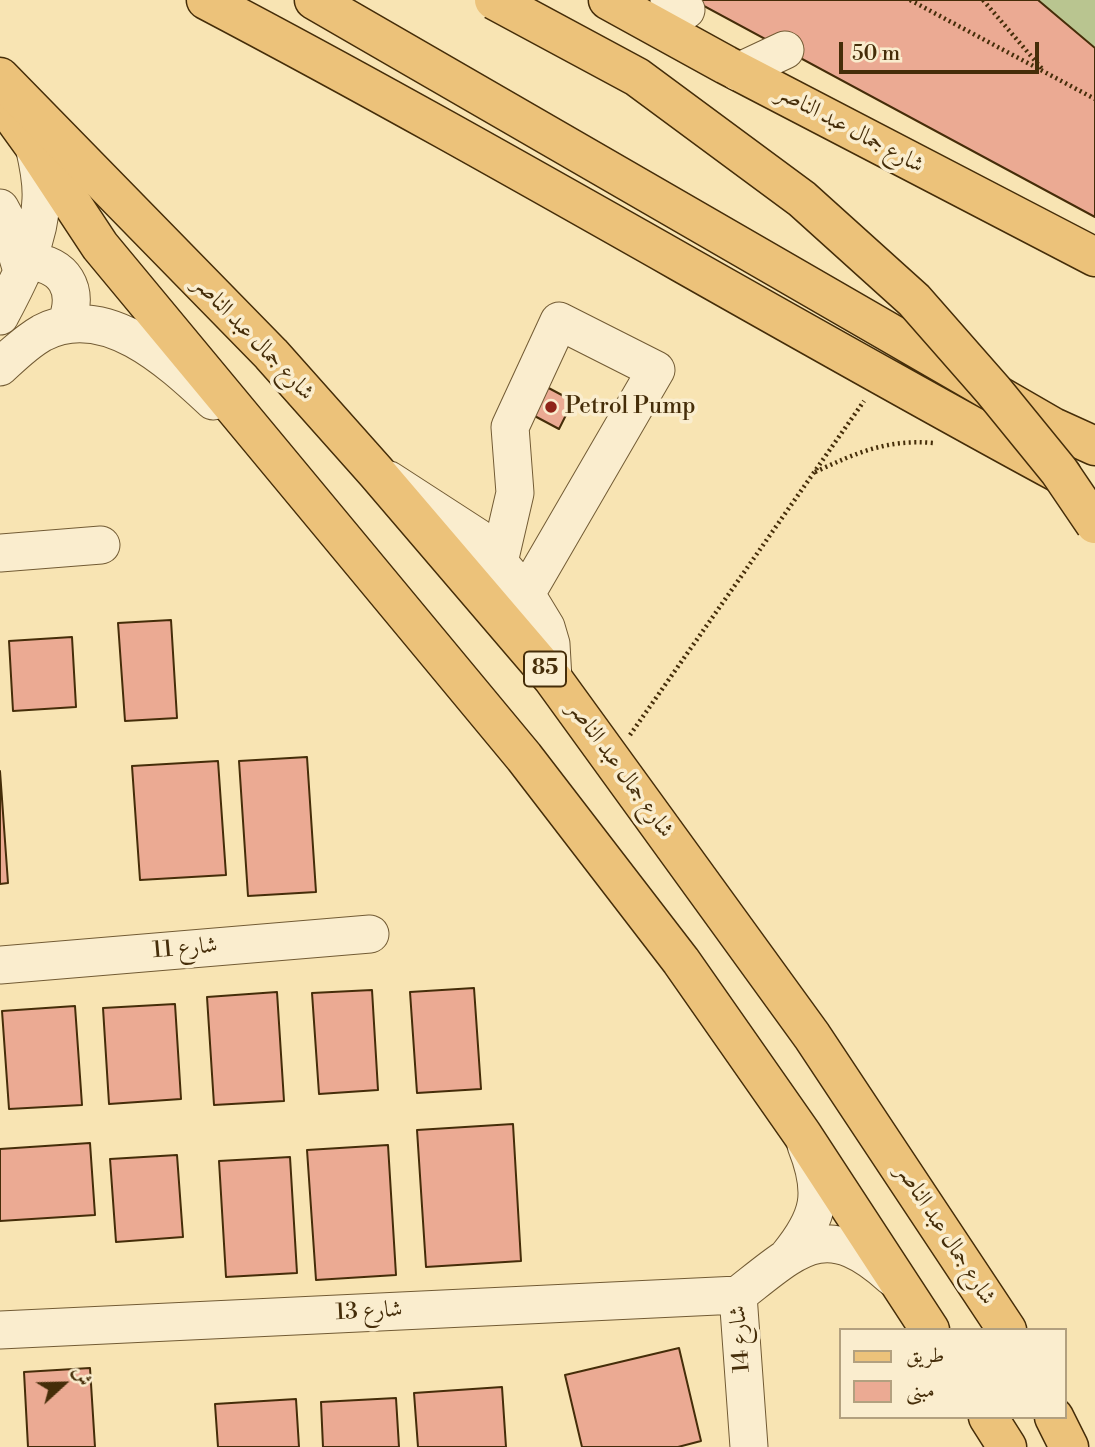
<!DOCTYPE html>
<meta charset="utf-8">
<style>
body{margin:0}
#map{position:relative;width:1095px;height:1447px;overflow:hidden;background:#f8e4b3;font-family:"Libre Bodoni",Amiri,serif}
canvas{display:block}
.legend{position:absolute;left:839px;top:1328px;width:228px;height:91px;box-sizing:border-box;background:#faedce;border:2px solid #b2a07f;margin:0;padding:9px 12px;list-style:none;font-size:21px;color:#452d09}
.legend li{display:flex;align-items:center;gap:14px;height:35px}
.legend b{width:35px;border:2px solid #b2a07f}
.north{position:absolute;left:28px;top:1349px;width:70px;height:70px;-webkit-text-stroke:5px #faedce;paint-order:stroke;rotate:68deg;font-size:19px;font-weight:700;line-height:28px;text-align:center;color:#452d09}
.north::after{content:'';display:block;margin:auto;width:24px;height:32px;background:#452d09;clip-path:polygon(50% 0,100% 100%,50% 72%,0 100%)}
.scale{position:absolute;left:839px;top:42px;width:200px;height:32px;box-sizing:border-box;border:4px solid #452d09;border-top:0;padding-left:9px;font-size:21px;line-height:24px;white-space:nowrap;color:#452d09;-webkit-text-stroke:5px #faedce;paint-order:stroke}
</style>
<div id="map">
<canvas width="1095" height="1447"></canvas>
<ul class="legend">
<li><b style="height:9px;background:#ecc27a"></b>طريق</li>
<li><b style="height:19px;background:#ebaa93"></b>مبنى</li>
</ul>
<div class="north">ش</div>
<div class="scale">50 m</div>
</div>
<script>
const c = document.querySelector('canvas').getContext('2d');
c.lineJoin = 'round';
function fillPath(path, color) { c.fillStyle = color; c.fill(path, 'evenodd'); }
function strokePath(path, color, width, dash) { c.strokeStyle = color; c.lineWidth = width; c.lineCap = dash ? 'butt' : 'round'; c.setLineDash(dash || []); c.stroke(path); }
function drawText(font, color, halo, rows, align = 'center') {
  c.font = font + ' "Libre Bodoni",Amiri,serif'; c.lineWidth = 7; c.setLineDash([]); c.textBaseline = 'middle'; c.strokeStyle = halo; c.fillStyle = color; for (const [text, x, y, turn = 0] of rows) {
    c.save(); c.translate(x, y); c.rotate((+turn || 0) * Math.PI / 180); c.textAlign = isNaN(turn) ? turn : align; if (halo) c.strokeText(text, 0, 0); c.fillText(text, 0, 0); c.restore();
  }
}
fillPath(new Path2D(`
 M1038 0H1095V48L1091 45Z`), '#b9c590');
const building = new Path2D(`
 M693 0H1038L1095 48V217Z
 M543 385 573 401 559 429 529 413Z
 M171 620 177 718 125 721 118 623Z
 M72 637 76 707 13 711 9 641Z
 M307 757 316 892 248 896 239 761Z
 M218 761 226 875 140 880 132 766Z
 M0 771 8 883 0 884Z
 M474 988 481 1089 417 1093 410 992Z
 M372 990 378 1090 319 1094 312 993Z
 M277 992 284 1101 214 1105 207 997Z
 M175 1004 181 1099 109 1104 103 1008Z
 M75 1006 82 1105 9 1109 2 1011Z
 M513 1124 521 1261 426 1267 417 1130Z
 M90 1143 95 1215 0 1221V1149Z
 M388 1145 396 1275 316 1280 307 1150Z
 M177 1155 183 1237 116 1242 110 1159Z
 M290 1157 297 1273 226 1277 219 1161Z
 M679 1348 701 1441 678 1447H582L565 1375Z
 M90 1368 95 1447H28L24 1372Z
 M502 1387 506 1447H418L414 1393Z
 M396 1398 399 1447H323L321 1402Z
 M296 1399 299 1447H218L215 1404Z`);
fillPath(building, '#ebaa93');
strokePath(building, '#452d09', 2);
const minor = new Path2D(`
 M669 0 686 10
 M738 72 785 50
 M0 208 7 221 22 271
 M27 261C65 264 80 289 66 324
 M0 316C19 280 40 241 41 199 42 181 38 163 34 146
 M0 367C13 355 26 342 42 333 105 300 170 361 213 401
 M389 480 477 537 526 594 546 627 551 644 553 679
 M0 553 101 545
 M499 562 515 493 510 427 559 321 656 370 526 594
 M0 965 370 934
 M788 1256C820 1217 825 1193 806 1145
 M738 1295C797 1249 825 1216 892 1277
 M738 1295 749 1447
 M0 1330 738 1295`);
const major = new Path2D(`
 M608 0 726 65 1095 257
 M0 99 34 146 100 246 524 757 681 961 802 1134 930 1330
 M988 1417 1007 1447`);
const highway = new Path2D(`
 M206 0C495 152 775 320 1062 475
 M314 0 1053 427 1095 446
 M0 77 271 354 376 472 553 679 812 1036 1007 1330
 M1054 1417 1069 1447`);
strokePath(minor, '#725b34', 39);
strokePath(major, '#452d09', 41);
strokePath(highway, '#452d09', 41);
strokePath(new Path2D(`
 M910 0 1095 99
 M983 0 1043 70
 M815 472C856 453 887 439 933 443
 M630 735 864 401`), '#452d09', 4.5, [2, 3.5]);
strokePath(minor, '#faedce', 37);
strokePath(major, '#ecc27a', 38);
strokePath(highway, '#ecc27a', 38);
const highwayBridge = new Path2D(`
 M494 0 637 77 802 199 914 300 993 390 1059 471 1095 524`);
strokePath(highwayBridge, '#452d09', 41, []);
strokePath(highwayBridge, '#ecc27a', 38);
for (const [x, y, r, color] of [
 [551,407,7,"#8f2418"]
]) { const dot = new Path2D(); dot.arc(x, y, r, 0, 2 * Math.PI); c.fillStyle = color; c.fill(dot); strokePath(dot, '#faedce', 2.5); }
for (const [x, y, w] of [
 [545,669,42]
]) { const box = new Path2D(); box.roundRect(x - w / 2, y - 17.5, w, 35, 5); c.fillStyle = '#faedce'; c.fill(box); strokePath(box, '#452d09', 2); }
drawText('bold 21px', '#452d09', null, [
 ["85",545,669]
]);
drawText('23px', '#452d09', '#faedce', [
 ["شارع جمال عبد الناصر",850,130,28],
 ["شارع جمال عبد الناصر",253,339,46],
 ["شارع جمال عبد الناصر",620,770,54],
 ["شارع 11",185,949,-5],
 ["شارع جمال عبد الناصر",945,1235,57],
 ["شارع 13",369,1312,-3],
 ["شارع 14",741,1339,-94]
]);
drawText('23px', '#452d09', '#faedce', [
 ["Petrol Pump",565,407]
], 'left');
</script>
